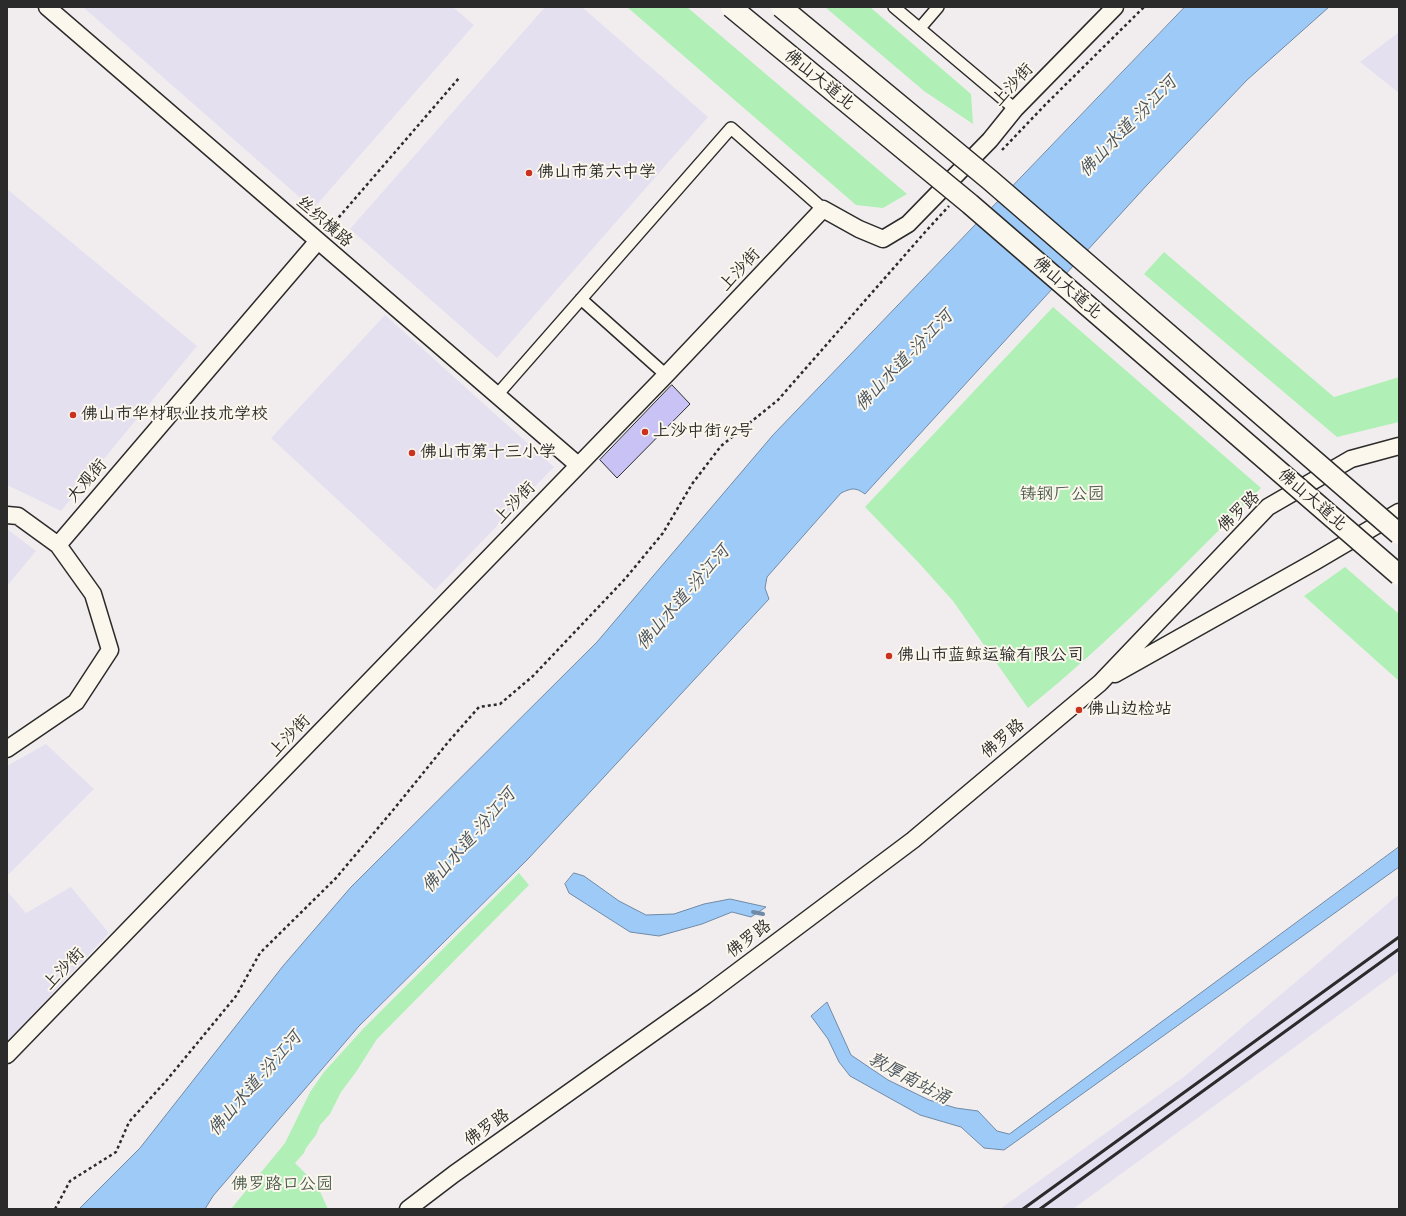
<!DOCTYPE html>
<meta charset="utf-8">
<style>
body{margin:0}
#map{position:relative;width:1406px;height:1216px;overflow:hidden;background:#f1edee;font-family:Caveat,sans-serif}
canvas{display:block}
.frame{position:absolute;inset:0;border:8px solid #2b2b2b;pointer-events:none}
</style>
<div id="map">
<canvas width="1406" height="1216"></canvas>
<div class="frame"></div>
</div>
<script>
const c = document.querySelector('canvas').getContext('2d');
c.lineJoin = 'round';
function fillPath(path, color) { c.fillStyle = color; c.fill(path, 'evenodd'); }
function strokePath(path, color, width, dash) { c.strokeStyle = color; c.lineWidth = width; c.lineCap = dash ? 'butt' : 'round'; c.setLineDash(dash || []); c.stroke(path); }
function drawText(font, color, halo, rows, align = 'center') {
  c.font = font + ' Caveat,"LXGW WenKai TC",sans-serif'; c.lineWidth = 4; c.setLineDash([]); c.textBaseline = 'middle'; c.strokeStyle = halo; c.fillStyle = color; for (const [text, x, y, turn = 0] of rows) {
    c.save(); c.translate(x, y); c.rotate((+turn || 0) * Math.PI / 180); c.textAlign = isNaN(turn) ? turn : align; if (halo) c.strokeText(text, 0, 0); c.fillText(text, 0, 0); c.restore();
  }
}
fillPath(new Path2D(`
 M83 7H453L474 25 313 209Z
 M545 7H582L708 117 497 358 350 229Z
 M1399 32V93L1360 62Z
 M7 189 197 346 61 511 7 485Z
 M385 315 554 467 435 590 271 438Z
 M7 529 36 551 7 586Z
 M46 744 94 789 7 876V766Z
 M71 887 109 933 7 1042V891L26 913Z
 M1399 894V971L1073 1209H1000L1185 1076Z`), '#e5e0f0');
fillPath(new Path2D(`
 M627 7H687L907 194 883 208 856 205Z
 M825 7H870L971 94 973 124 924 91Z
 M1164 252 1334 397 1399 377V422L1337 437 1144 274Z
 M1053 307 1261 488C1186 563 1111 641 1028 708L953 601 918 562 865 507Z
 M1345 567 1399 614V681L1304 596Z
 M519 873 529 885 377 1039 356 1072 341 1092 330 1114 320 1125 316 1135 306 1148 304 1153 295 1163 317 1185 328 1209H231L285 1143 310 1092 324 1072 363 1029Z`), '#b0f0b7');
const water = new Path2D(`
 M1185 7H1329L1247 80 1147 185 865 494C855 487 852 488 841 493L767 577 765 588 769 599 528 859 359 1026 213 1196 205 1209H79L140 1148 283 966 351 887 597 642 773 435Z
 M1399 847V867L1004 1150 984 1148 961 1127 920 1115 850 1076 839 1062 828 1039 811 1016 827 1002 851 1055 888 1080 929 1100 956 1108 978 1111 997 1131 1009 1134Z
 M574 873 584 876 619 901 646 915 674 914 704 904 730 899 766 907 751 917 732 912 702 924 659 936 630 932 569 893 565 884Z`);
fillPath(water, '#9ecaf7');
strokePath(water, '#708aa5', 1);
strokePath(new Path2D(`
 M753 912 763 914`), '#708aa5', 4);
const building = new Path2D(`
 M672 385 690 404 617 478 600 460Z`);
fillPath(building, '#c9c3f5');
strokePath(building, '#2b2b2b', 1);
const street = new Path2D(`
 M894 7 1015 109
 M920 28 938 7
 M581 299 666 375
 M497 395 731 128 823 209`);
const secondary = new Path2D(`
 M47 7 578 465
 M7 515 18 516 58 545
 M1115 674 1316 561 1399 512
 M7 749 76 702 110 650 93 594 58 545 317 242
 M7 1055 666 375 823 209 859 229 883 239 908 224 990 140 1015 109 1115 7
 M408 1209 454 1174 705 996 913 840 1100 683 1268 507 1351 459 1399 446`);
strokePath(street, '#2b2b2b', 14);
strokePath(secondary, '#2b2b2b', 19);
strokePath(new Path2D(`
 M1002 150 1046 104 1144 7
 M327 231 459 78
 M55 1209 70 1181 116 1152 129 1122 166 1081 236 996 260 953 336 878 394 809 449 741 479 707 500 704 533 676 625 579 663 533 692 484 721 446 778 400 926 231 949 206`), '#2b2b2b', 2.5, [3, 3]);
strokePath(street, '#fbf7ec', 11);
strokePath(secondary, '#fbf7ec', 16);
strokePath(new Path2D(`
 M1023 1209 1399 937
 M1040 1209 1399 949`), '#2b2b2b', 3);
const highwayBridge = new Path2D(`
 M731 7 970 204 1399 575
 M781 7 990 180 1399 534`);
strokePath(highwayBridge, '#2b2b2b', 23, []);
strokePath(highwayBridge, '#fbf7ec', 20);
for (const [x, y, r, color] of [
 [529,173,4,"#c8321e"],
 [73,415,4,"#c8321e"],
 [645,432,4,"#c8321e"],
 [412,453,4,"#c8321e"],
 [889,656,4,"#c8321e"],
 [1079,710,4,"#c8321e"]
]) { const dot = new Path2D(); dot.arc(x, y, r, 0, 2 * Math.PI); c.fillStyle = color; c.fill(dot); strokePath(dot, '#fbf7ec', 1.5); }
drawText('17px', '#2b2b2b', '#fbf7ec', [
 ["佛山大道北",819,80,39],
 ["上沙街",1013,85,-47],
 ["丝织横路",324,222,41],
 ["上沙街",740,270,-47],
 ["佛山大道北",1067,288,41],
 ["大观街",87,481,-49],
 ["佛山大道北",1312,500,41],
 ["上沙街",515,503,-46],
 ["佛罗路",1239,512,-44],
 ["上沙街",290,736,-46],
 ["佛罗路",1003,739,-40],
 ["佛罗路",749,939,-37],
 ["上沙街",64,969,-46],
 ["佛罗路",487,1128,-35]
]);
drawText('17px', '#2b2b2b', '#fbf7ec', [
 ["佛山市第六中学",537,173],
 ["佛山市华材职业技术学校",81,415],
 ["上沙中街42号",653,432],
 ["佛山市第十三小学",420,453],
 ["佛山市蓝鲸运输有限公司",897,656],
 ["佛山边检站",1087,710]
], 'left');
drawText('17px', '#4c5c4e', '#fbf7ec', [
 ["铸钢厂公园",1062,495],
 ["佛罗路口公园",282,1185]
]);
drawText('italic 18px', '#48535e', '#fbf7ec', [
 ["佛山水道-汾江河",1128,127,-46],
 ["佛山水道-汾江河",904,361,-46],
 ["佛山水道-汾江河",683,598,-49],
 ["佛山水道-汾江河",469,841,-49],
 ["敦厚南站涌",909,1079,28],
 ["佛山水道-汾江河",255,1084,-49]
]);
</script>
